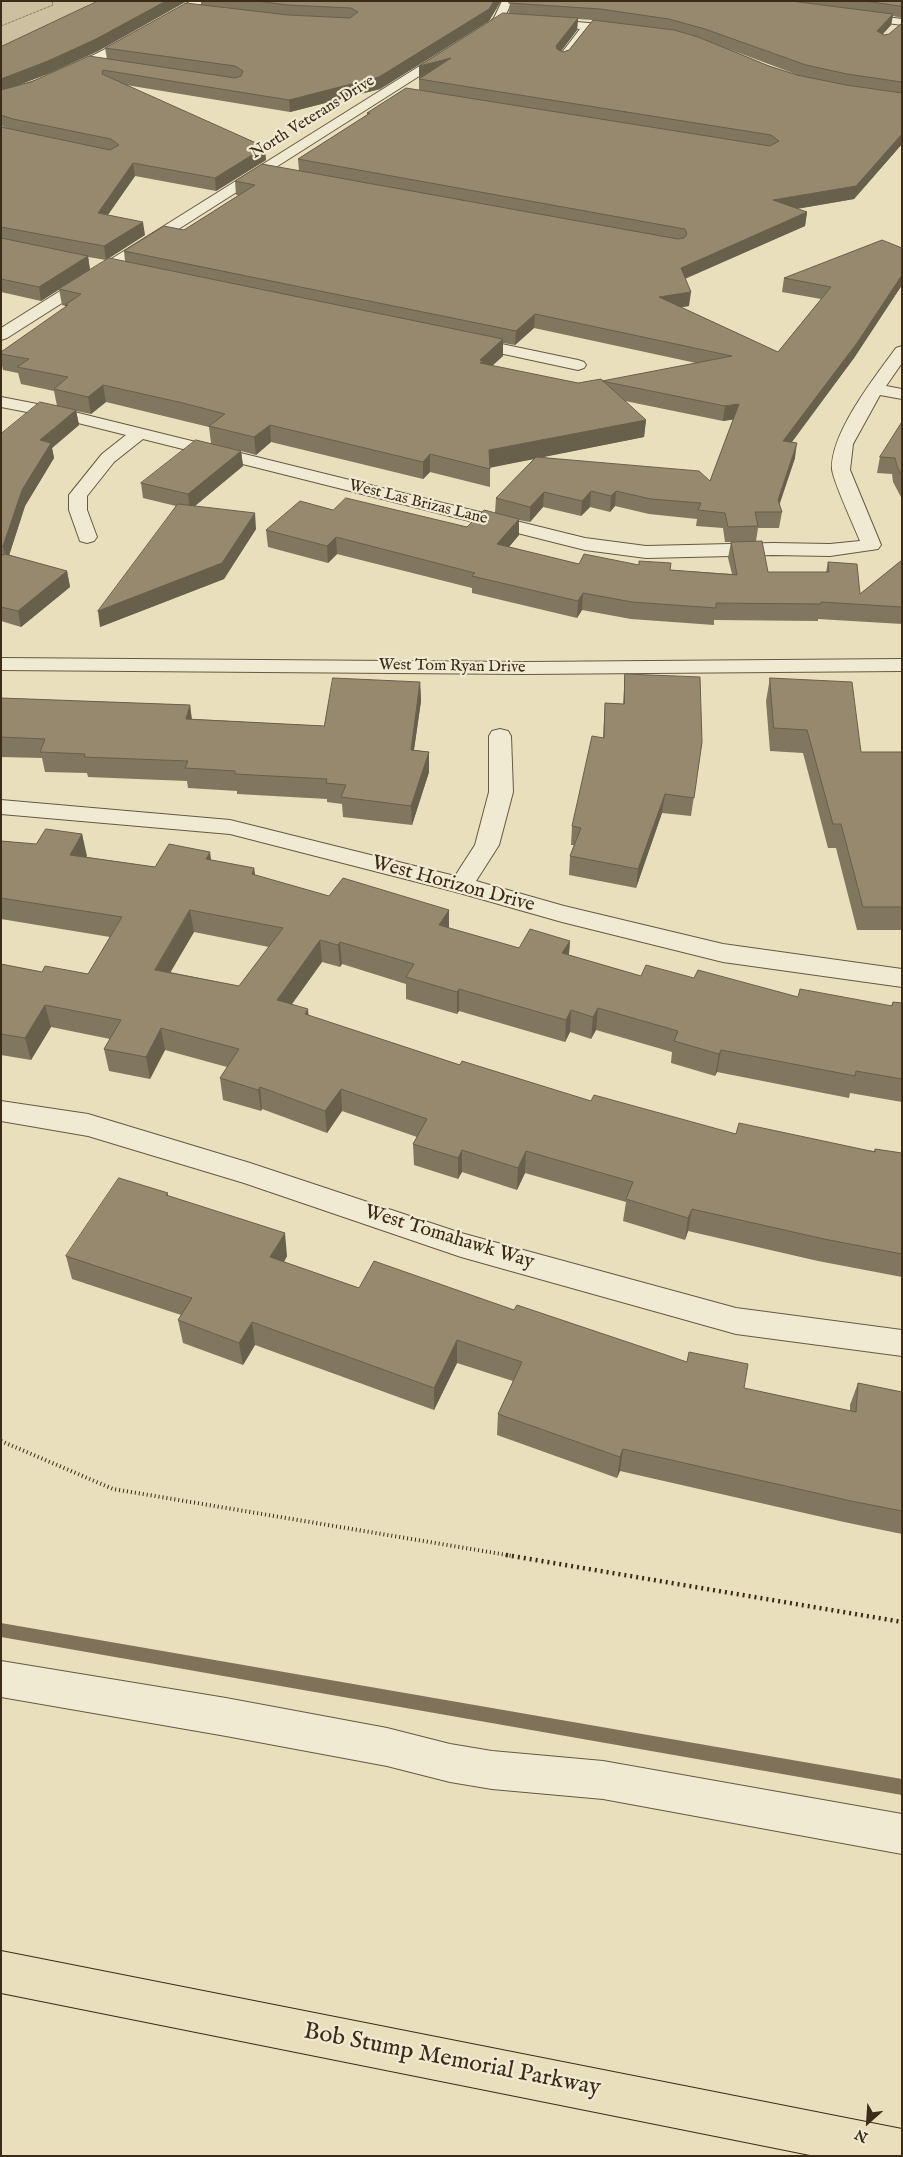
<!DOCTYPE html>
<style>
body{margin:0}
#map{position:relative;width:903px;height:2157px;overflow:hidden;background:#e9dfbc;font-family:"IM FELL English",serif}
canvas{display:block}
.frame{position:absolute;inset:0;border:2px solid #3c2b17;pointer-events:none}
.north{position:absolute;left:843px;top:2097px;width:50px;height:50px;-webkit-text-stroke:4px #f1ead3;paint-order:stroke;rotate:206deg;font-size:14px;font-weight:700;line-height:20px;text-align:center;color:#3c2b17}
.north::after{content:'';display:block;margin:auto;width:18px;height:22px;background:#3c2b17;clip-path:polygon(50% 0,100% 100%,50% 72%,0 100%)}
</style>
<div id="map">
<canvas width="903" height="2157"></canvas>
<div class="frame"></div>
<div class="north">N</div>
</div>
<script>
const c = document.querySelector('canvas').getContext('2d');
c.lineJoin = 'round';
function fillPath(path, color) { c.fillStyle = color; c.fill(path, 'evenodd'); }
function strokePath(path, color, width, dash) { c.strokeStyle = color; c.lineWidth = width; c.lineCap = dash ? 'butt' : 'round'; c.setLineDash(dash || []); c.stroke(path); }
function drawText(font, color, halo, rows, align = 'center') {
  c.font = font + ' "IM FELL English",serif'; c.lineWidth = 4.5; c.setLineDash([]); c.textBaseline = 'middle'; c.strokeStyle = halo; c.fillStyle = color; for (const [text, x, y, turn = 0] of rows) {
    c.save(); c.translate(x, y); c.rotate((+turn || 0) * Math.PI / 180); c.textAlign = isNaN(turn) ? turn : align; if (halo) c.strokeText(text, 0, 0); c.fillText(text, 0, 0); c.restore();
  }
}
fillPath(new Path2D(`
 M1 1H95L1 51Z`), '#ccc0a0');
fillPath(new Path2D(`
 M1 1623 902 1779V1795L1 1637Z`), '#807258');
const minor = new Path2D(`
 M191 1H204C194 12 177 18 165 26 114 56 59 87 1 102V94C69 71 130 37 191 1Z
 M502 1H512L504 19 498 26 7 338 1 340V328L490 22 494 18Z
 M854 13 902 19V25L850 18 849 16Z
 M540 19 625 26 631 29 625 32 591 30 567 61 563 62 557 59 580 29 536 24 535 22 536 20Z
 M468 337 578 360 584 362 586 365 584 368 578 370 462 345 460 342 462 339Z
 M902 346V363L886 386 902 389V399L880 395 853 444 850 470 881 545 878 549 830 556 773 555 646 558 585 550 143 439 114 462 87 496V510L97 537 94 541 87 543 80 541 69 510V495L102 454 126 435 58 418 1 407V397L58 408 585 538 646 546 773 543 830 544 860 541C854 526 833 481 832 469 831 432 875 377 896 348Z
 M1 658 525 662 902 659V671L525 674 1 670Z
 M500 729 508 731 511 736 513 792 499 845 476 881 564 906 723 944 902 969V987L723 962 562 922 456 892 230 834 1 814V800L230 820 455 876 475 845 489 792V736L492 731Z
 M1 1101 88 1114 250 1163 461 1233 736 1308 902 1330V1356L736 1334 461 1257 244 1183 88 1136 1 1121Z
 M1 1661 226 1698 387 1728 450 1744 492 1751 603 1761 902 1814V1854L603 1799 492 1789 450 1782 387 1766 226 1736 1 1697Z`);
const highway = new Path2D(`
 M1 1951 902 2129V2156H815L1 1993Z`);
strokePath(minor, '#675840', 2);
strokePath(highway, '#3c2b17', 2);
strokePath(new Path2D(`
 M1 26 53 5 52 1`), '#3c2b17', 1, [0.5, 1]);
strokePath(new Path2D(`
 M1 1441 113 1489 513 1556`), '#3c2b17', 4, [1, 3]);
strokePath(new Path2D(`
 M506 1555 902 1622`), '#3c2b17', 4.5, [2, 4]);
fillPath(minor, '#f1ead3');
fillPath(highway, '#e9dfbc');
fillPath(new Path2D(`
 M98 1H187L98 51 50 73 18 85 107 59 105 48 201 5V1H501L489 21 380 89 290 112 126 85 266 160 216 191 135 176 108 215 145 235 106 260 88 257 90 270 125 261 124 251 184 230 239 195H236L235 181 299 171 298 159 367 115V113L419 90V79L421 78H419L509 13 510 1H902V18L893 16 891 25 883 34 884 35 889 34 902 23V144L854 199 797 209 807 212 805 226 685 279 689 306 681 307 778 352 821 299 782 292 784 278 902 248V285L854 358 791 442 795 458 779 504 782 512 779 528H758L756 541 768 572H826L828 562 860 594 902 560V624L818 619V621L714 620V625L631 619 582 610 577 618 472 593V588L337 554 328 563 268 547 266 530 333 510 467 527 495 513 496 498 534 459 490 467V487L430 472 423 479 271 442 256 455 241 451 243 466 195 506 256 529 224 579 100 627 176 506 143 498 141 483 211 443 209 427 106 402 91 414 76 411 79 425 52 448 54 458 25 506 9 555 67 571 70 587 21 627 1 621V434L57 406 54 391 21 384 18 373 3 370 1 361V352L65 308V306L62 305 59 289 41 301 1 292V127L7 128 1 126V47ZM578 19 593 20 569 50 563 52 561 51 577 30ZM723 47 798 75 769 66ZM534 328 696 363 603 381 578 383 492 366 503 356V343L515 345ZM625 401 723 421 733 419 710 481 542 457 644 437 646 420ZM615 506 649 514 697 519 696 526 723 528 725 542H731L728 558 732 574 579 564 509 547 519 535V520L530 522 543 507 581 516 590 507 610 512Z
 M902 422V499L893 482 892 474 877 473 880 457Z
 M625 674 702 742 691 816 662 813 636 888 569 875 570 856 574 845H571L572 826 603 737 605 703 623 704Z
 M770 678 861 752H902V930H857L836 848H828L803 753 770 751 766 701Z
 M420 682 421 701 414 750 429 752V772L412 825 343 817 342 804 327 802V799L237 794V791L188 788 187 781 88 777 87 773 45 772 42 758 1 757V698L190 705 192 719 324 726Z
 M82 834 86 857 155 867 211 860 254 868 255 875 329 896 449 910V928L519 948 570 941 569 955 641 976 694 978 798 997 891 1006 893 1002 902 1003V1102L850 1093 849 1098 717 1072 715 1076 671 1063 672 1052 596 1030 591 1039 570 1032 565 1042 459 1011 457 1014 406 999V984L342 964 340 967 322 962 292 1004 309 1016 460 1065 591 1101 736 1134 874 1151 875 1149 902 1153V1277L818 1261 688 1231 685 1240 623 1221 626 1202 525 1173 517 1190 462 1172 458 1179 414 1165 413 1144 417 1137 342 1111 327 1133 262 1109 261 1111 223 1100 220 1078 227 1067 165 1050 150 1079 109 1071 104 1049 110 1039 51 1027 31 1060 1 1055V964L42 972 88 974 110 937 1 919V841L36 844ZM194 932 269 947 239 986 170 972Z
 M168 1193V1196L287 1256 284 1262 359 1288 514 1310 744 1388 850 1411V1405L858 1383 902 1392V1534L844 1522 620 1471 617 1478 497 1435 498 1414 513 1381 457 1363 434 1410 255 1345 243 1365 183 1343 178 1320 181 1315 72 1279 66 1256Z`), '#81765e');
fillPath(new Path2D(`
 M166 1H187L98 51 50 73 1 92V79Z
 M494 1H501L489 21 380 89 290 112 289 100Z
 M893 14 891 25 875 42 877 31Z
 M578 18 577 30 556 58V46Z
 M451 58V70L419 78V66Z
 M902 134V144L854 199 771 213 773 200Z
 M265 147 266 160 216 191 215 178Z
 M133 163 135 176 100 226 98 213Z
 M807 212 805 226 679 281 681 268Z
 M143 222 145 235 106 260 104 246Z
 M88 256 90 270 41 301 39 287Z
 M902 275V285L854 358 781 457 783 441Z
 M691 292 689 306 658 311 659 297Z
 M535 314 534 328 515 345 516 331Z
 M503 339V356L483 374 480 360Z
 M103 385 106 402 91 414 88 397Z
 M739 404 737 419 723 421 725 406Z
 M76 410 79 425 52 448 54 458 25 506 7 562 3 546 40 440Z
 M646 420 644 437 489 468V450Z
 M270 425 271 442 256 455 254 437Z
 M797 443 795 458 777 512 778 500Z
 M241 451 243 466 190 510 188 494Z
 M430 454V472L423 479V462Z
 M591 491 590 507 581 516 582 501Z
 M616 491 615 506 610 512 611 496Z
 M544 492 543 507 530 522V507Z
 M255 513 256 529 224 579 100 627 98 611Z
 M519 519V535L497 561V544Z
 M336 537 337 554 328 563 327 546Z
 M67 571 70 587 21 627 18 611Z
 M583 593 582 610 577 618 578 601Z
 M420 682 421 701 411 770V750Z
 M190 705 192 724 186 719Z
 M429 752V772L412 825 411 806Z
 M665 794 662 813 636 888 638 869Z
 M82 834 87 856 75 877 70 855Z
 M210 852 213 874 206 859Z
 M254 868 257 890 252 874Z
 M190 910 194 932 159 992 155 970Z
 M449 910V932L439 925Z
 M320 940 322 962 279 1022 277 1000Z
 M570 941 568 963 562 953Z
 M340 942 342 964 340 967 338 945Z
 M459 989V1011L457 1014V992Z
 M45 1005 51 1027 31 1060 25 1038Z
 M598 1008 596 1030 591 1039 593 1017Z
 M308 1009 310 1031 305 1014Z
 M571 1010 570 1032 565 1042 566 1020Z
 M161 1028 165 1050 150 1079 146 1057Z
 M721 1050 717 1072 715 1076 719 1054Z
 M260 1087 262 1109 261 1111 258 1090Z
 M341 1089 342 1111 327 1133 325 1111Z
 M462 1150V1172L458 1179V1158Z
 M526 1151 525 1173 517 1190 518 1168Z
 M692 1209 688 1231 685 1240 688 1218Z
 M285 1233 287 1256 273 1280 270 1257Z
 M252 1322 255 1345 243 1365 239 1343Z
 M457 1340V1363L434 1410V1388Z
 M623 1449 620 1471 617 1478 620 1457Z`), '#69604c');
const building = new Path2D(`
 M98 1H166L96 39 48 61 1 79V47Z
 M257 1H494L489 9 379 77 289 100 103 70 102 74 265 147 215 178 133 163 98 213 143 222 104 246 1 227V127L110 150 119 145 111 139 13 119 1 115V90L31 82 89 56 235 78 241 76 243 71 235 66 105 48 186 3 288 15 350 18 358 12 351 8 288 5Z
 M510 1H791L893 14 877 31 884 35 889 34 902 23V82L847 74 806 65 705 29 669 19 600 9 509 3Z
 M865 1H902V6Z
 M503 13 578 18 556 46 557 49 563 52 569 50 593 20 674 30 698 37 769 66 797 75 846 85 902 93V134L856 186 773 200 807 212 681 268 691 292 659 297 778 352 831 287 784 278 882 240 902 248V275L857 343 783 441 797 443 778 500 782 512H755L758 526 728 527 725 513 698 510 701 503 651 499 616 491 611 496 591 491 582 501 544 492 530 507 496 498 536 457 699 471 710 481 739 404 725 406 602 381 732 356 535 314 516 331 124 251 164 226 184 230 255 185 235 181 262 164 678 239 684 238 687 234 685 229 679 228 298 159 370 113H367L406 88 770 146 779 141 771 135 419 79 451 58 419 66Z
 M1 238 88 256 39 287 1 279Z
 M109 258 503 339 480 360 483 361 480 363 578 383 601 379 646 420 489 450 490 469 430 454 423 462 270 425 254 437 209 426 225 414 183 403 103 385 88 397 54 389 68 377 17 367 29 359 1 354V352L68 305H65L81 294 59 289Z
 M40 402 76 410 40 440 51 443 22 490 3 546H1V434Z
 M902 422V476L897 466 895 458 880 457Z
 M196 440 241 451 188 494 141 483Z
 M346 498 467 527 484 510 519 519 497 544 579 564 584 554 639 565V561L671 563 670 570 737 575 731 542 762 541 768 572H829L828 562 857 564 860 594 902 560V607L821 602V604L716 603V608L632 602 583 593 578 601 472 576 475 573 336 537 327 546 266 530 300 501 333 510Z
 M178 504 255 513 222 563 98 611Z
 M5 554 67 571 18 611 1 607V556Z
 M625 674 700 677 702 742 694 798 665 794 638 869 570 856 581 828 572 826 592 736 604 738 605 703 624 704Z
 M333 678 420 682 411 750 429 752 411 806 341 797 346 785 326 783 327 779 235 774V771L185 768 188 761 84 757 85 754 40 752 45 739 1 737V698L190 705 186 719 324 726Z
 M770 678 852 682 861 752H902V907H863L841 824H833L807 730 774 728Z
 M46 829 82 834 70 855 155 867 169 844 210 852 206 859 254 868 252 874 329 896 343 878 449 910 439 925 519 948 530 929 570 941 562 953 641 976 646 965 694 978 698 970 798 997 800 989 892 1006 893 1002 902 1003V1079L856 1071 855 1076 721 1050 719 1054 674 1041 678 1031 598 1008 593 1017 571 1010 566 1020 459 989 457 992 406 977 414 964 340 942 338 945 320 940 277 1000 308 1009 305 1014 460 1065 462 1061 591 1101 594 1095 736 1134 739 1123 875 1152V1149L902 1153V1254L824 1239 692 1209 688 1218 626 1199 633 1182 526 1151 518 1168 462 1150 458 1158 413 1144 427 1119 341 1089 325 1111 260 1087 258 1090 220 1078 239 1049 161 1028 146 1057 104 1049 121 1020 45 1005 25 1038 1 1034V964L42 972 45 966 88 974 122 917 1 898V841L36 844ZM190 910 283 928 239 986 155 970Z
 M119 1178 168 1193 166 1195 285 1233 270 1257 359 1288 374 1261 514 1310 517 1305 687 1362 689 1352 748 1364 744 1388 856 1412 858 1383 902 1392V1511L851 1501 623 1449 620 1457 498 1414 522 1362 457 1340 434 1388 252 1322 239 1343 178 1320 192 1298 66 1256Z`);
fillPath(building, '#96896d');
strokePath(building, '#69604c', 1);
drawText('16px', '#3c2b17', '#f1ead3', [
 ["North Veterans Drive",313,118,-32],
 ["West Las Brizas Lane",418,503,14],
 ["West Tom Ryan Drive",452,667,1]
]);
drawText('20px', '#3c2b17', '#f1ead3', [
 ["West Horizon Drive",453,885,15],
 ["West Tomahawk Way",449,1238,17]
]);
drawText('24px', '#3c2b17', '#f1ead3', [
 ["Bob Stump Memorial Parkway",452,2061,11]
]);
</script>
